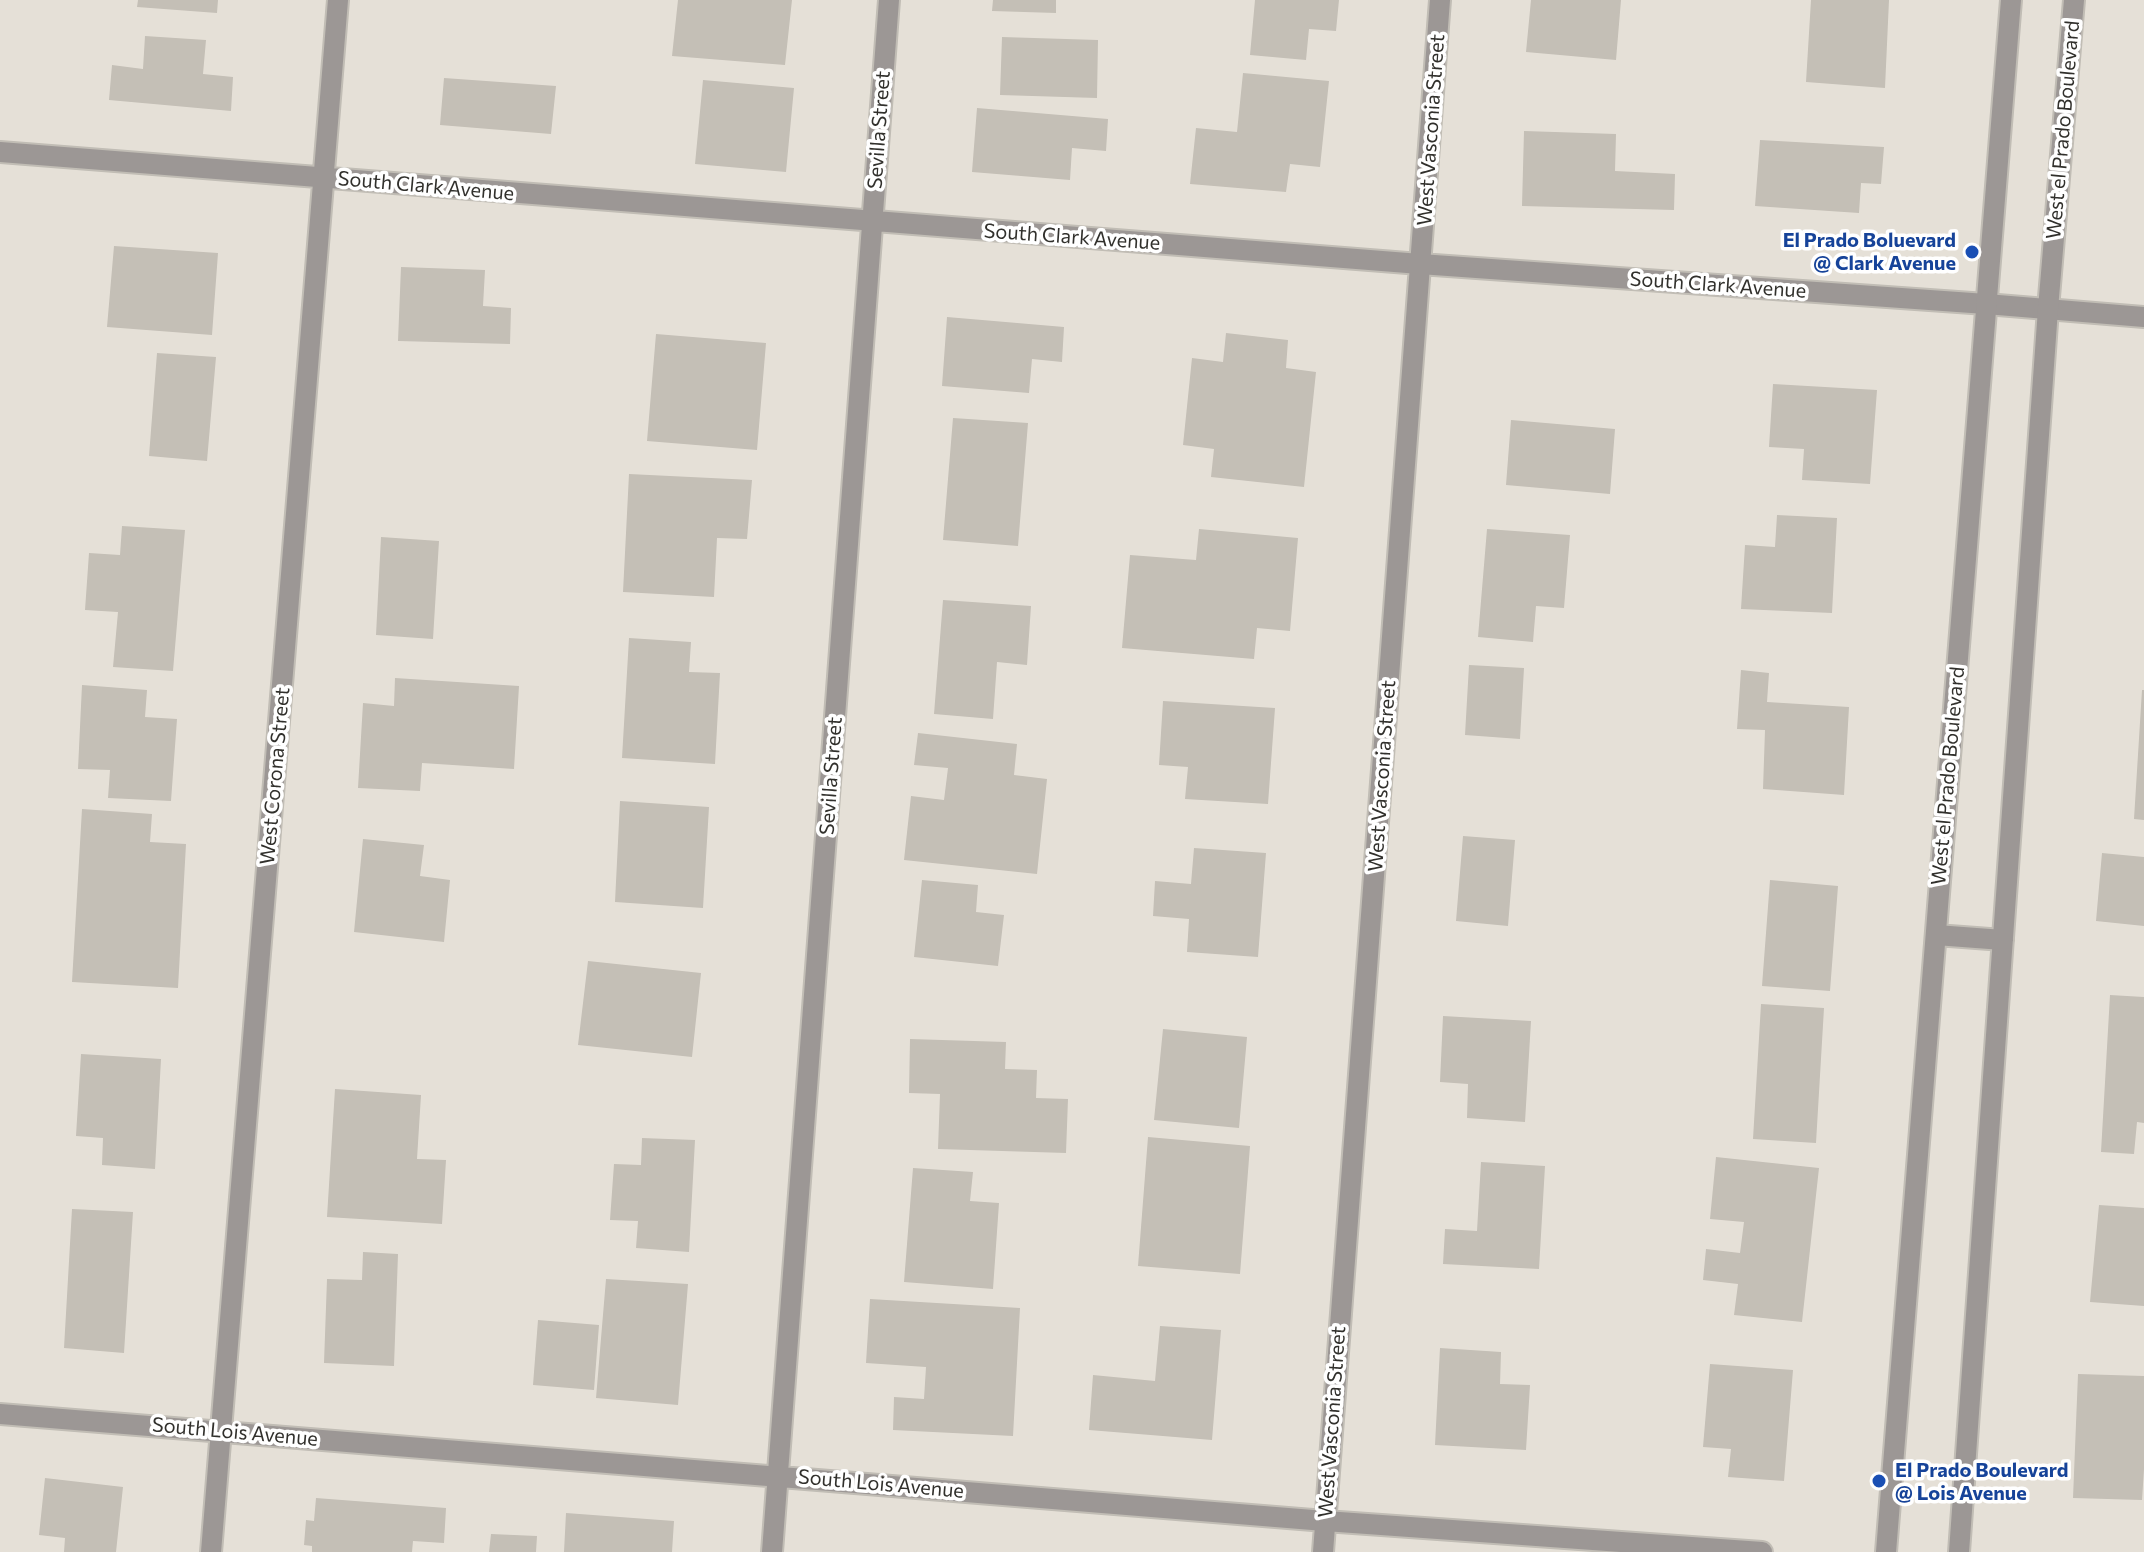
<!DOCTYPE html>
<style>
body{margin:0}
canvas{display:block;background:#e5e0d7}
</style>
<canvas width="2144" height="1552"></canvas>
<script>
const c = document.querySelector('canvas').getContext('2d');
c.lineJoin = 'round';
function fillPath(path, color) { c.fillStyle = color; c.fill(path, 'evenodd'); }
function strokePath(path, color, width, dash) { c.strokeStyle = color; c.lineWidth = width; c.lineCap = dash ? 'butt' : 'round'; c.setLineDash(dash || []); c.stroke(path); }
function drawText(font, color, halo, rows, align = 'center') {
  c.font = font + ' Commissioner,sans-serif'; c.lineWidth = 7; c.setLineDash([]); c.textBaseline = 'middle'; c.strokeStyle = halo; c.fillStyle = color; for (const [text, x, y, turn = 0] of rows) {
    c.save(); c.translate(x, y); c.rotate((+turn || 0) * Math.PI / 180); c.textAlign = isNaN(turn) ? turn : align; if (halo) c.strokeText(text, 0, 0); c.fillText(text, 0, 0); c.restore();
  }
}
fillPath(new Path2D(`
 M138 0H218L217 13 137 7Z
 M678 0H792L785 65 672 56Z
 M993 0H1056V13L992 11Z
 M1255 0H1339L1336 31 1309 29 1306 60 1250 55Z
 M1531 0H1621L1616 60 1526 52Z
 M1811 0H1889L1885 88 1806 82Z
 M145 36 206 40 203 74 233 77 231 111 109 100 112 65 143 69Z
 M1002 37 1098 40 1097 98 1000 95Z
 M1243 73 1329 81 1320 167 1290 164 1286 192 1190 184 1196 128 1237 132Z
 M444 78 556 86 551 134 440 125Z
 M703 80 794 88 786 172 695 164Z
 M977 108 1108 119 1106 151 1072 148 1070 180 972 172Z
 M1524 131 1616 134 1615 171 1675 174 1674 210 1522 206Z
 M1760 140 1884 147 1881 184 1861 183 1859 213 1755 206Z
 M114 246 218 253 212 335 107 327Z
 M401 267 485 270 483 306 511 308 510 344 398 341Z
 M947 317 1064 327 1062 362 1032 359 1029 393 942 386Z
 M1226 333 1288 340 1286 368 1316 372 1304 487 1211 477 1214 449 1183 445 1192 358 1223 362Z
 M656 334 766 343 757 450 647 441Z
 M157 353 216 357 207 461 149 456Z
 M1773 384 1877 390 1870 484 1802 480 1804 449 1769 447Z
 M953 418 1028 423 1018 546 943 540Z
 M1511 420 1615 429 1610 494 1506 485Z
 M629 474 752 480 747 539 717 538 714 597 623 592Z
 M1777 515 1837 518 1832 613 1741 609 1745 545 1775 547Z
 M122 526 185 530 173 671 113 667 118 612 85 610 89 553 120 555Z
 M1199 529 1298 538 1290 631 1257 628 1254 659 1122 648 1130 555 1196 560Z
 M1487 529 1570 535 1564 608 1536 606 1533 642 1478 637Z
 M381 537 439 541 433 639 376 635Z
 M943 600 1031 606 1027 665 997 662 993 719 934 714Z
 M629 638 691 642 689 672 720 673 715 764 622 758Z
 M1469 665 1524 668 1520 739 1465 735Z
 M1741 670 1769 673 1767 702 1849 707 1844 795 1763 789 1765 730 1737 729Z
 M395 678 519 686 514 769 422 763 420 791 358 788 363 703 394 706Z
 M82 685 147 690 145 717 177 719 171 801 108 798 110 770 78 769Z
 M2142 690H2144V820L2134 819Z
 M1163 701 1275 708 1268 804 1185 799 1188 767 1159 765Z
 M918 733 1017 744 1014 775 1047 779 1037 874 904 860 911 796 944 800 948 768 914 765Z
 M620 801 709 807 703 908 615 902Z
 M82 809 152 814 150 842 186 844 178 988 72 982Z
 M1463 836 1515 840 1508 926 1456 921Z
 M363 839 424 845 420 876 450 880 444 942 354 932Z
 M1194 848 1266 853 1258 957 1187 952 1189 919 1153 916 1155 881 1191 884Z
 M2102 853 2144 857V926L2096 921Z
 M922 880 978 885 976 912 1004 915 998 966 914 957Z
 M1770 880 1838 886 1830 991 1762 986Z
 M588 961 701 973 692 1057 578 1045Z
 M2110 995 2144 997V1123L2137 1122 2134 1154 2101 1152Z
 M1761 1004 1824 1008 1816 1143 1753 1139Z
 M1443 1016 1531 1021 1525 1122 1467 1118 1468 1084 1440 1082Z
 M1163 1029 1247 1037 1239 1128 1154 1120Z
 M910 1039 1006 1042 1005 1069 1037 1070 1036 1098 1068 1099 1066 1153 938 1149 940 1094 909 1093Z
 M81 1054 161 1059 155 1169 102 1165 103 1138 76 1136Z
 M335 1089 421 1095 417 1159 446 1160 442 1224 327 1217Z
 M1148 1137 1250 1146 1240 1274 1138 1266Z
 M642 1138 695 1140 689 1252 636 1248 638 1221 610 1220 614 1164 641 1165Z
 M1716 1157 1819 1168 1802 1322 1734 1315 1738 1284 1703 1280 1706 1249 1740 1253 1744 1222 1710 1219Z
 M1481 1162 1545 1166 1539 1269 1443 1264 1445 1229 1477 1231Z
 M913 1168 973 1172 970 1201 999 1203 993 1289 904 1282Z
 M2099 1205 2144 1208V1306L2090 1302Z
 M72 1209 133 1212 124 1353 64 1348Z
 M363 1252 398 1254 394 1366 324 1363 327 1279 362 1280Z
 M606 1279 688 1284 678 1405 596 1398Z
 M870 1299 1020 1308 1013 1436 893 1430 894 1397 924 1399 926 1367 866 1363Z
 M538 1320 599 1325 594 1390 533 1385Z
 M1160 1326 1221 1330 1212 1440 1089 1430 1093 1375 1155 1381Z
 M1440 1348 1501 1352 1500 1384 1530 1385 1526 1450 1435 1445Z
 M1710 1364 1793 1370 1784 1481 1728 1477 1731 1449 1703 1447Z
 M2078 1374 2144 1376V1469L2142 1500 2073 1498Z
 M45 1478 123 1487 116 1552H64L65 1538 39 1535Z
 M316 1498 446 1508 444 1543 413 1541 412 1552H312V1546L304 1545 306 1520 314 1521Z
 M566 1513 674 1521 672 1552H564Z
 M491 1534 537 1536 536 1552H489Z`), '#c4bfb6');
const minor = new Path2D(`
 M0 152 1420 264 1986 304 2144 317
 M0 1414 1325 1521 1762 1552
 M211 1552 338 0
 M772 1552 889 0
 M1323 1552 1440 0`);
const tertiary = new Path2D(`
 M1936 935 2003 940
 M1886 1552 2011 0
 M1959 1552 2048 309 2074 0`);
strokePath(minor, '#c1bdb5', 24);
strokePath(tertiary, '#c1bdb5', 24);
strokePath(minor, '#9c9795', 20);
strokePath(tertiary, '#9c9795', 20);
for (const [x, y, r, color] of [
 [1972,252,8,"#1a4fb4"],
 [1879,1481,8,"#1a4fb4"]
]) { const dot = new Path2D(); dot.arc(x, y, r, 0, 2 * Math.PI); c.fillStyle = color; c.fill(dot); strokePath(dot, '#fff', 3); }
drawText('20px', '#31302c', '#fff', [
 ["Sevilla Street",879,130,-86],
 ["West Vasconia Street",1431,130,-86],
 ["West el Prado Boulevard",2063,130,-85],
 ["South Clark Avenue",426,186,5],
 ["South Clark Avenue",1072,237,4],
 ["South Clark Avenue",1718,285,4],
 ["West Corona Street",275,776,-85],
 ["Sevilla Street",831,776,-86],
 ["West Vasconia Street",1382,776,-86],
 ["West el Prado Boulevard",1948,776,-85],
 ["West Vasconia Street",1332,1422,-86],
 ["South Lois Avenue",235,1432,5],
 ["South Lois Avenue",881,1484,5]
]);
drawText('bold 20px', '#164399', '#fff', [
 ["El Prado Boluevard",1956,240],
 ["@ Clark Avenue",1956,263],
 ["El Prado Boulevard",1895,1470,"left"],
 ["@ Lois Avenue",1895,1493,"left"]
], 'right');
</script>
